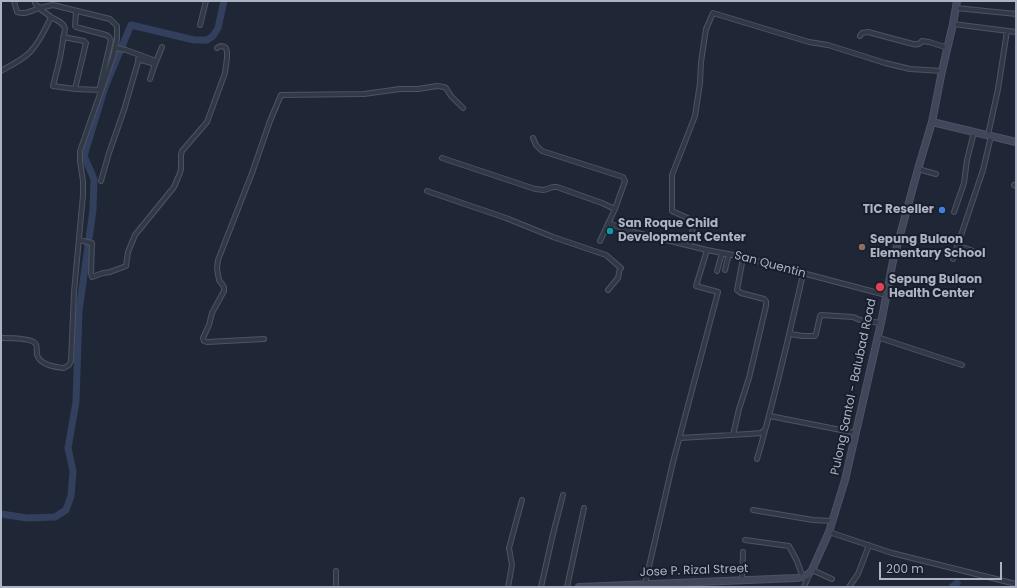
<!DOCTYPE html>
<style>
body{margin:0}
#map{position:relative;width:1017px;height:588px;overflow:hidden;background:#1f2636;font-family:Poppins,sans-serif}
canvas{display:block}
.frame{position:absolute;inset:0;border:2px solid #acb3c4;pointer-events:none}
.scale{position:absolute;left:879px;top:562px;width:123px;height:18px;box-sizing:border-box;border:2px solid #acb3c4;border-top:0;padding-left:5px;font-size:12px;line-height:14px;white-space:nowrap;color:#acb3c4;-webkit-text-stroke:3px #181e2b;paint-order:stroke}
</style>
<div id="map">
<canvas width="1017" height="588"></canvas>
<div class="frame"></div>
<div class="scale">200 m</div>
</div>
<script>
const c = document.querySelector('canvas').getContext('2d');
c.lineJoin = 'round';
function strokePath(path, color, width, dash) { c.strokeStyle = color; c.lineWidth = width; c.lineCap = dash ? 'butt' : 'round'; c.setLineDash(dash || []); c.stroke(path); }
function drawText(font, color, halo, rows, align = 'center') {
  c.font = font + ' Poppins,sans-serif'; c.lineWidth = 4; c.setLineDash([]); c.textBaseline = 'middle'; c.strokeStyle = halo; c.fillStyle = color; for (const [text, x, y, turn = 0] of rows) {
    c.save(); c.translate(x, y); c.rotate((+turn || 0) * Math.PI / 180); c.textAlign = isNaN(turn) ? turn : align; if (halo) c.strokeText(text, 0, 0); c.fillText(text, 0, 0); c.restore();
  }
}
strokePath(new Path2D(`
 M1 514 27 518 55 517 66 510 71 496 73 471 68 448 76 402 79 311 93 210 94 179 84 156 105 87 131 25 194 40H207L213 36 218 28 224 1
 M952 587 957 583`), '#32405e', 7);
const street = new Path2D(`
 M956 8 1016 14
 M76 11 75 26 76 27 106 35 108 36 111 40 99 91
 M51 17C56 20 64 22 65 29L60 58 53 86 75 89 101 90
 M953 24 1016 32
 M200 25 206 1
 M860 36 862 33 868 32 913 44C917 45 920 44 922 41L929 42 948 48
 M63 37 84 41 86 43 75 89
 M116 48 126 50 156 61
 M138 59 155 64
 M1 71C10 66 20 61 28 54 37 46 46 28 51 17L39 8C31 11 25 15 17 12L14 1
 M150 79 155 64 162 47
 M988 135 998 89 1007 31
 M533 138 536 145 542 151 623 177 625 181 615 209 600 241
 M442 158 535 189 544 190 553 187H557L602 203 615 209
 M918 169 936 174
 M101 181 109 153 124 110 140 55
 M1014 185 1016 186
 M427 191 506 218 553 237 606 255 621 268H620L618 278 608 290
 M954 212 964 183 967 160 974 132
 M608 223 633 232 707 250 738 256 886 295
 M79 240 92 243 91 273 92 277 103 273 110 272 126 266 128 252 135 235 174 187 180 173 181 169V155L182 151 207 122 225 73 227 58V52L226 48C223 45 220 46 217 48
 M690 245 694 221 672 211V175L695 116 700 83 701 62 706 29 713 13 809 42 828 45 885 63 910 69 942 71
 M957 245 973 251
 M953 259 983 170 991 136
 M725 270 729 254
 M717 271 722 253
 M790 334 803 336H815L816 334 820 316 821 315 853 317 860 320 881 323
 M877 337 962 365
 M1 338C8 338 30 338 35 343 38 346 36 351 37 355 40 365 55 367 64 368L69 365 71 361 74 292 83 195V181L80 161V151L113 57 117 39V26L110 19 53 5 39 8 35 3V1
 M264 339 207 342 204 341 203 338 209 325 212 313 224 291V287L219 280 217 269 218 260 252 173 270 121 281 95 364 94 400 89H418L437 86 444 87 446 88 451 96 463 108
 M770 416 856 433
 M733 435 739 409 749 378 766 306V301L764 299 741 293 737 290 743 258
 M680 438 748 434 761 433 765 430
 M757 459C775 398 789 336 803 274
 M753 510 813 520 832 521
 M829 532 892 553 1016 584
 M745 540 789 546 797 561 803 578
 M812 570 832 579
 M336 571V587
 M742 580 743 552
 M645 584 673 462 718 292 696 286 707 250
 M508 587 512 565 509 548 522 500
 M541 587 553 534 563 495
 M567 587 584 508
 M804 587 809 575
 M849 587 858 574 869 545`);
const secondary = new Path2D(`
 M932 122 1016 142
 M579 587 797 578C804 577 808 576 812 570L829 532 845 480 881 323 893 261 918 169 932 122 942 71 953 24 957 1`);
strokePath(street, '#4d5362', 6);
strokePath(secondary, '#4d5362', 8);
strokePath(street, '#323946', 4);
strokePath(secondary, '#40475a', 6);
for (const [x, y, r, color] of [
 [942,210,4,"#3f7fe0"],
 [610,231,4,"#0f9aa8"],
 [862,247,4,"#8d6e63"],
 [880,287,5,"#e0444e"]
]) { const dot = new Path2D(); dot.arc(x, y, r, 0, 2 * Math.PI); c.fillStyle = color; c.fill(dot); strokePath(dot, '#181e2b', 1.5); }
drawText('bold 12px', '#acb3c4', '#181e2b', [
 ["TIC Reseller",934,210,"right"],
 ["San Roque Child",618,224],
 ["Development Center",618,238],
 ["Sepung Bulaon",870,240],
 ["Elementary School",870,254],
 ["Sepung Bulaon",889,280],
 ["Health Center",889,294]
], 'left');
drawText('12px', '#acb3c4', '#181e2b', [
 ["San Quentin",770,265,15],
 ["Pulong Santol - Balubad Road",854,387,-78],
 ["Jose P. Rizal Street",694,571,-2]
]);
</script>
